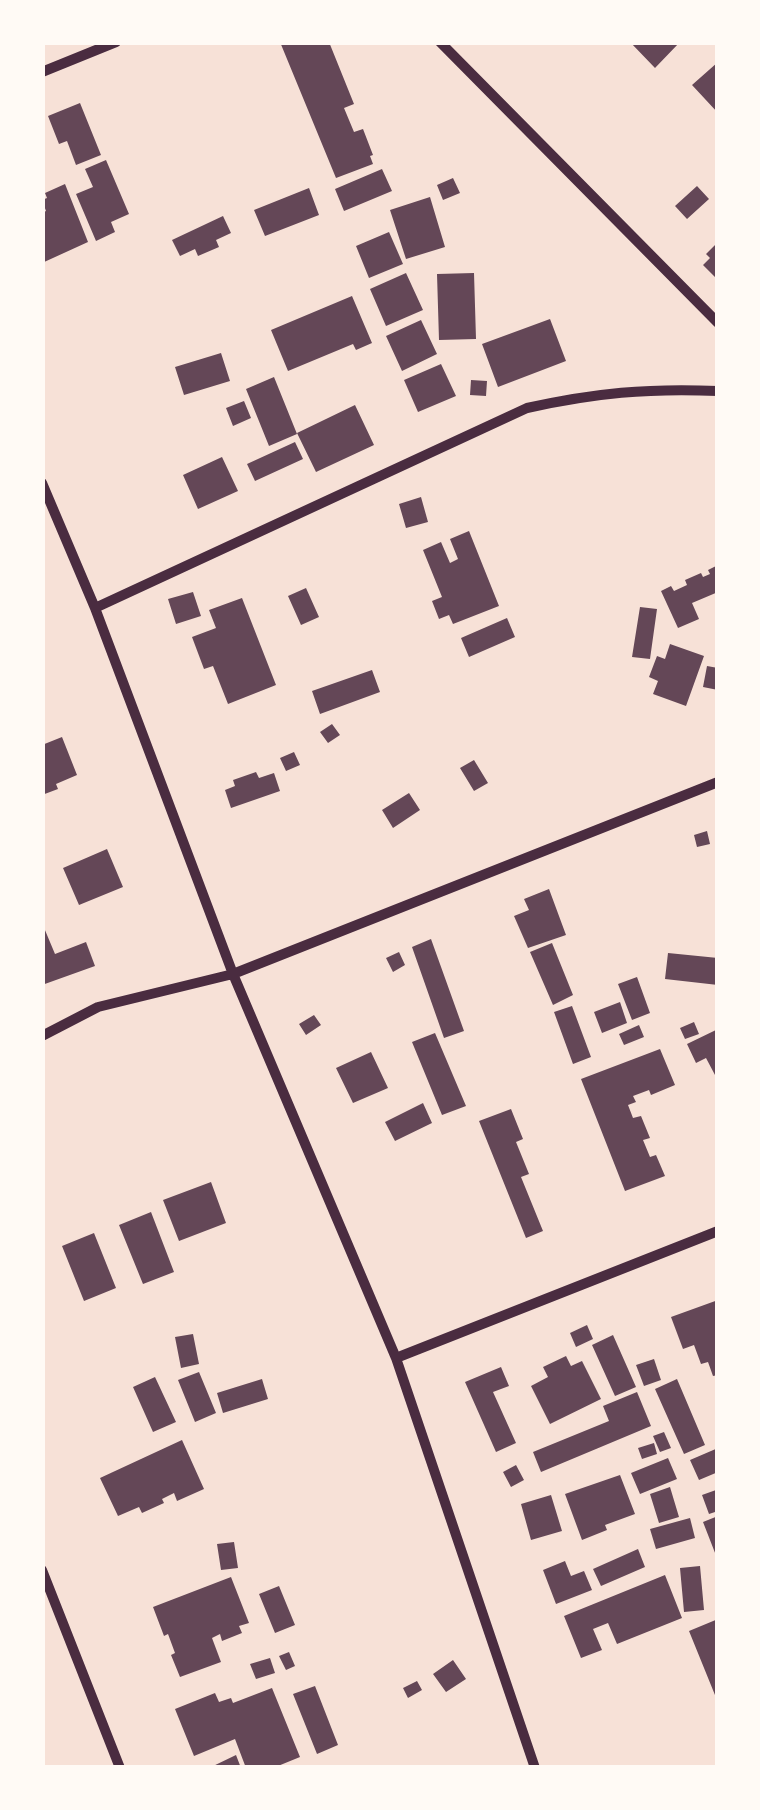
<!DOCTYPE html>
<style>
body{margin:0}
#map{position:relative;width:760px;height:1810px;overflow:hidden;background:#f7e1d7;font-family:"IBM Plex Serif",serif}
canvas{display:block}
.frame{position:absolute;inset:0;border:45px solid #fffaf5;pointer-events:none}
</style>
<div id="map">
<canvas width="760" height="1810"></canvas>
<div class="frame"></div>
</div>
<script>
const c = document.querySelector('canvas').getContext('2d');
c.lineJoin = 'round';
function fillPath(path, color) { c.fillStyle = color; c.fill(path, 'evenodd'); }
function strokePath(path, color, width, dash) { c.strokeStyle = color; c.lineWidth = width; c.lineCap = dash ? 'butt' : 'round'; c.setLineDash(dash || []); c.stroke(path); }
fillPath(new Path2D(`
 M280 42H329L354 104 344 108 354 132 363 129 373 155 370 156 373 164 336 178Z
 M630 42H680L655 68Z
 M718 62V113L692 85Z
 M80 103 101 155 76 165 67 141 59 144 48 116Z
 M106 160 129 214 111 222 115 232 96 241 76 194 93 187 85 169Z
 M382 169 392 191 344 211 335 189Z
 M453 178 460 193 443 200 437 185Z
 M65 184 88 242 42 263V213L46 211 42 200 47 198 45 193Z
 M697 186 709 199 687 219 675 206Z
 M309 188 319 215 265 236 254 210Z
 M430 197 445 247 406 259 390 210Z
 M223 216 231 233 216 240 219 247 198 256 195 249 180 256 172 240Z
 M389 232 403 264 369 278 356 246Z
 M718 242V280L703 265 710 258 706 254Z
 M406 273 423 310 386 326 370 289Z
 M474 273 476 339 439 340 437 274Z
 M352 296 372 343 356 350 353 344 288 371 271 330Z
 M550 319 566 361 498 387 482 344Z
 M421 320 437 354 402 371 386 336Z
 M221 353 230 381 184 395 175 367Z
 M441 364 456 396 418 412 404 380Z
 M274 377 297 434 269 446 246 389Z
 M471 380 487 381 486 396 470 395Z
 M244 401 251 418 233 426 226 408Z
 M355 405 374 445 316 472 297 433Z
 M295 442 303 459 255 481 247 464Z
 M222 457 238 491 198 509 183 475Z
 M421 497 428 522 406 528 399 504Z
 M469 531 499 606 453 624 449 615 439 619 432 601 442 597 423 550 441 542 450 563 458 559 450 539Z
 M718 565V592L692 603 699 619 678 628 661 591 671 586 674 591 687 585 685 580 701 573 703 577 710 574 708 570Z
 M306 588 319 617 301 625 288 596Z
 M193 592 201 616 176 624 168 599Z
 M242 598 276 685 228 704 213 666 204 669 192 637 216 628 209 610Z
 M640 607 657 609 650 659 632 657Z
 M507 618 515 637 469 657 461 638Z
 M670 644 704 656 686 706 653 694 658 681 649 677 657 656 665 659Z
 M707 666 718 668V690L703 687Z
 M372 670 380 692 320 714 312 691Z
 M332 724 340 735 328 743 320 732Z
 M62 737 77 775 56 784 58 789 42 795V745Z
 M294 752 300 765 286 771 280 758Z
 M474 760 488 783 474 791 460 768Z
 M256 772 259 778 274 773 280 791 231 808 225 790 235 786 233 780Z
 M409 793 420 810 393 828 382 810Z
 M707 831 710 844 697 847 694 835Z
 M107 849 123 887 79 905 63 868Z
 M549 889 566 935 528 948 514 916 529 910 524 899Z
 M42 923 55 954 86 942 95 966 42 985Z
 M431 939 464 1031 444 1038 412 947Z
 M552 943 573 995 553 1005 530 952Z
 M399 952 405 965 393 972 386 958Z
 M668 953 718 958V985L665 979Z
 M637 977 650 1013 632 1020 618 984Z
 M620 1002 627 1023 602 1033 594 1012Z
 M572 1006 591 1057 573 1064 554 1012Z
 M314 1015 321 1025 306 1035 299 1024Z
 M694 1022 699 1034 685 1039 680 1028Z
 M639 1025 644 1037 624 1045 619 1034Z
 M718 1029V1074L715 1075 706 1058 696 1063 687 1044Z
 M435 1033 466 1106 442 1115 412 1042Z
 M660 1049 675 1085 651 1095 649 1090 633 1096 636 1102 628 1105 633 1118 641 1116 650 1138 643 1140 650 1157 656 1155 665 1176 625 1191 581 1079Z
 M371 1052 388 1088 353 1103 336 1068Z
 M423 1103 432 1123 395 1141 385 1122Z
 M511 1109 523 1139 516 1142 529 1174 521 1177 543 1231 526 1238 479 1121Z
 M211 1182 226 1223 179 1241 163 1200Z
 M151 1212 174 1272 143 1284 119 1225Z
 M94 1233 116 1288 84 1301 62 1246Z
 M718 1300V1375L713 1376 708 1362 701 1364 694 1345 683 1349 671 1317Z
 M587 1325 593 1339 576 1347 570 1333Z
 M193 1334 199 1364 181 1368 175 1337Z
 M613 1335 636 1387 615 1396 592 1345Z
 M566 1356 571 1366 582 1361 601 1399 550 1424 531 1386 548 1377 543 1367Z
 M654 1359 661 1380 644 1386 636 1365Z
 M501 1367 509 1386 493 1392 516 1443 496 1452 465 1382Z
 M199 1372 216 1413 195 1422 178 1380Z
 M155 1377 176 1422 153 1432 133 1387Z
 M262 1379 268 1399 223 1413 217 1393Z
 M677 1379 705 1445 684 1454 655 1389Z
 M637 1392 651 1426 541 1472 533 1452 609 1421 603 1406Z
 M664 1432 671 1448 660 1452 653 1436Z
 M182 1440 204 1489 177 1501 174 1493 162 1499 164 1503 142 1513 139 1507 118 1516 100 1478Z
 M654 1443 657 1454 642 1459 638 1448Z
 M718 1448V1472L699 1480 690 1460Z
 M668 1458 677 1479 640 1494 631 1473Z
 M516 1465 524 1480 511 1487 503 1472Z
 M620 1475 635 1514 605 1525 607 1530 582 1540 565 1494Z
 M670 1487 679 1517 659 1523 650 1494Z
 M716 1490 718 1511 709 1514 702 1495Z
 M551 1495 562 1531 531 1540 521 1504Z
 M718 1516V1558H717L703 1522Z
 M690 1518 695 1538 656 1549 650 1529Z
 M234 1542 238 1568 221 1570 217 1544Z
 M638 1549 645 1567 601 1586 593 1569Z
 M565 1561 571 1576 584 1571 592 1590 556 1604 543 1570Z
 M700 1566 704 1610 684 1612 680 1568Z
 M665 1575 682 1618 617 1644 608 1623 593 1629 602 1650 581 1658 564 1616Z
 M231 1577 249 1623 239 1626 242 1633 222 1641 220 1634 212 1638 221 1662 180 1677 171 1655 175 1653 168 1634 164 1636 153 1607Z
 M279 1586 295 1625 275 1633 259 1594Z
 M718 1619V1700H717L689 1631Z
 M289 1652 295 1666 286 1670 279 1656Z
 M270 1658 275 1673 256 1679 250 1664Z
 M453 1660 466 1679 446 1692 433 1674Z
 M417 1681 422 1690 408 1698 403 1688Z
 M315 1686 338 1745 317 1754 293 1694Z
 M272 1688 300 1757 273 1768H246L235 1739 194 1756 175 1709 215 1693 219 1702 231 1698 233 1703Z
 M236 1755 241 1768H209Z`), '#644757');
strokePath(new Path2D(`
 M440 42 718 323
 M42 72 116 42
 M42 483 95 608 233 974 396 1358 535 1768
 M95 608 527 408C595 393 647 388 718 391
 M42 1036 98 1007 233 974 718 782
 M396 1358 718 1231
 M42 1570 120 1768`), '#4a2c40', 10);
</script>
